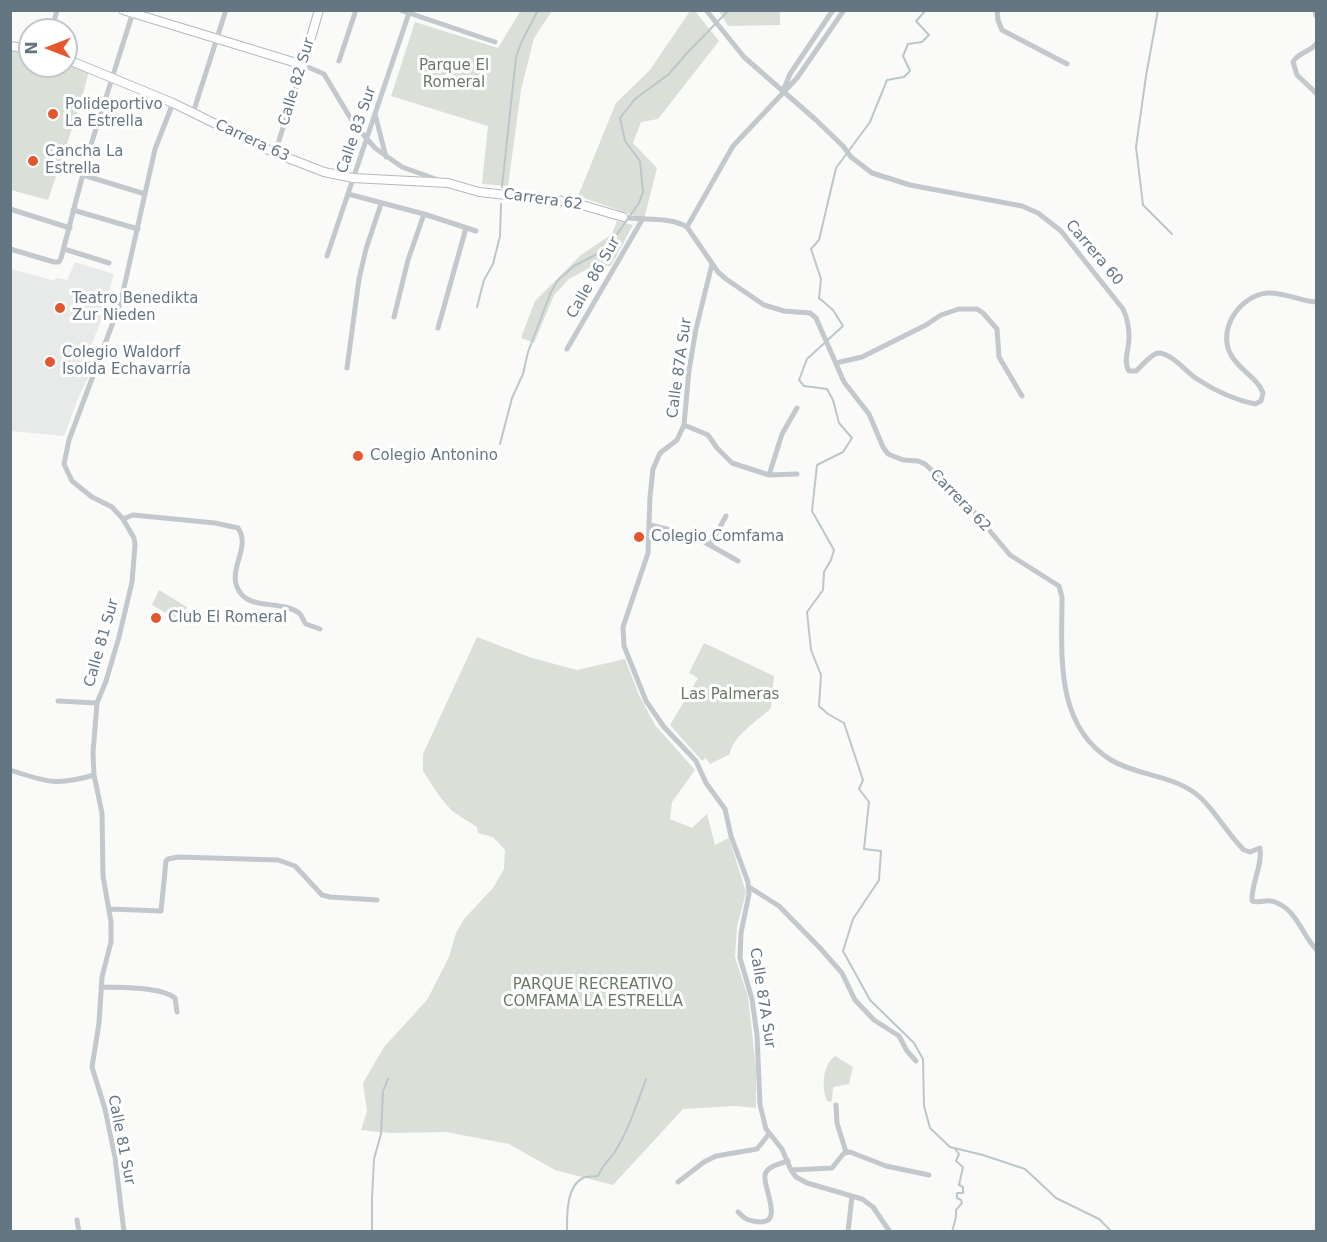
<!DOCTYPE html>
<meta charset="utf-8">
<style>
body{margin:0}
#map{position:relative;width:1327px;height:1242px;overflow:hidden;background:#fafaf8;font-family:"DejaVu Sans",sans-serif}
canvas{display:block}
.frame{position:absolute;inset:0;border:12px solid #657683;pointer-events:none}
.north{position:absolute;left:18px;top:18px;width:60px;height:60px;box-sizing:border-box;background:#fff;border:2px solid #c1c8cd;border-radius:50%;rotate:270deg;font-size:16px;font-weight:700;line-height:24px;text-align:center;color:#657683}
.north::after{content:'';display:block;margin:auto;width:21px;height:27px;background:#e4572e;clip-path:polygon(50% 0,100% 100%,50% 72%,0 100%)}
</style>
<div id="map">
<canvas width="1327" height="1242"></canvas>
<div class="frame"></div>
<div class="north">N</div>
</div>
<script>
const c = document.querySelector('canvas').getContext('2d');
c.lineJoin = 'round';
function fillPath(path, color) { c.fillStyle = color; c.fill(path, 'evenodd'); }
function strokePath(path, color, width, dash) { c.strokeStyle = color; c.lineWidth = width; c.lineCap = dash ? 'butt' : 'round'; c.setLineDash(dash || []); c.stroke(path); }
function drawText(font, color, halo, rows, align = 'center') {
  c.font = font + ' "DejaVu Sans",sans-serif'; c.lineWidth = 6; c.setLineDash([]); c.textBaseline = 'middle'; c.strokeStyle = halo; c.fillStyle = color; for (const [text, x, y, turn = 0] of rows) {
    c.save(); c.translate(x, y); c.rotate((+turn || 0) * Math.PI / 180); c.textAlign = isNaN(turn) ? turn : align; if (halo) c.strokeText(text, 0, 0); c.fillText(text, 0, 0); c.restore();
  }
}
fillPath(new Path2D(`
 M75 262 114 274 102 318 91 346 88 378 79 396 64 436 11 431V269L52 280 55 281 56 278 67 280Z`), '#e8e9e9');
fillPath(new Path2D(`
 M521 10 552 11 534 38 521 90 508 186 482 184 488 126 391 96 415 22 498 48Z
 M690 11H695L719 41 658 119 641 122 633 143 657 168 644 219 578 196 616 103 650 70Z
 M719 11H780V25L728 26Z
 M10 49 30 53V66H66V63L89 71 80 105 48 200 11 190Z
 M617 221 633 225 611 266 591 267 569 279 554 295 534 343 521 338 535 301 581 255 612 234Z
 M159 590 187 607 179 620 152 605Z
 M477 637 532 658 577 670 625 659 639 695 655 725 695 770 672 802 670 819 692 828 707 814 715 845 729 838 746 892 737 927 735 957 748 997 756 1068V1108L735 1106 683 1109 613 1185 555 1170 509 1144 446 1132 390 1133 361 1130 367 1111 363 1083 384 1047 427 1000 449 957 456 933 464 919 493 888 504 869 505 850 493 837 478 833 477 827 452 811 440 797 423 771V754Z
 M704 643 774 676 771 708C759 720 732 736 730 754L710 764 706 758 702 761 670 725 698 678 689 673Z
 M835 1056 853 1067 849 1084 833 1087 832 1101 828 1102C821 1089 822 1066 835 1056Z`), '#dadfd7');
strokePath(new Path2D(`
 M926 10 916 21 929 35 922 42 908 44 903 56 910 71 904 77 887 80 870 122 836 168 819 240 811 249 821 279 819 298 833 310 843 326 807 359 799 380 804 386 827 389 833 400 839 423 852 438 843 452 817 465 812 511 834 550 831 560 824 572 823 590 807 612 811 650 821 675 819 706 828 714 844 723 863 780 859 789 869 802 864 849 881 851 879 880 853 919 843 951 870 1000 914 1043 923 1059 924 1106 930 1128 950 1147 983 1155 1025 1169 1056 1198 1099 1219 1112 1232
 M1158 10 1146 76 1136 147 1143 205 1172 234
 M502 187 516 57 522 41 538 10
 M477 307 484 280 493 264 500 236 501 204
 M500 444 512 398 523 374 528 352 551 292 558 280 574 266 601 252 610 244 639 203 643 192 640 161 625 141 620 118 635 99 669 74 687 53 729 10
 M372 1232V1199L374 1159 381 1134 383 1091 388 1079
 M567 1232C567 1216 566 1186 583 1178 587 1176 594 1177 598 1176 602 1166 608 1161 614 1153 627 1134 638 1101 646 1079
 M952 1232C954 1224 957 1217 956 1210L962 1203 961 1200 957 1198V1193H963V1187L959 1185 963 1167 956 1161 959 1154 955 1149`), '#bbc7cb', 2);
const secondary = new Path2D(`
 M123 10 303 65 319 10
 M10 46 30 49
 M66 59 173 103 275 153 324 172 353 178 448 183 479 192 572 202 623 217`);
strokePath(secondary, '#b3babf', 10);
strokePath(new Path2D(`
 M400 10 495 42
 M706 10 744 57 816 120 843 146 851 157 872 173 910 185 1022 206 1038 213 1061 231 1123 309C1128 319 1129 328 1129 338 1129 349 1123 361 1129 371H1136C1142 366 1151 354 1158 353 1172 353 1186 372 1197 379 1214 390 1235 400 1255 404L1261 401 1263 393C1257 377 1239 370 1231 355 1217 330 1239 296 1267 293 1284 292 1300 301 1316 302
 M997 10 998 20 1002 30 1067 64
 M1315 10 1316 16
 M52 30 57 10
 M1316 44C1310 52 1297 53 1293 62L1297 75 1316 93
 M339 61 356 10
 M783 91 790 74 833 10
 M193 113 226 10
 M375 114 386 157
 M65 146 89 151
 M275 153 303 65 324 74 354 124 375 148 402 167 441 181
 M83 175 145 194
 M348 194 424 214 476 231
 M10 209 70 228
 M73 210 138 229
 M623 217C644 221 668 216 687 227L718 272 726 279 764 305 784 311 810 313 816 318 844 382 869 414 883 447 888 454 903 460 918 461 925 464 969 506 1010 555 1059 586 1062 597C1062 653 1054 725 1111 760 1136 775 1168 775 1192 791 1211 803 1227 834 1244 850L1250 852 1260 848C1263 865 1251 883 1252 901 1260 904 1267 898 1275 902 1297 910 1302 935 1316 949
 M687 227 733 146 797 78 844 10
 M10 249 54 262H59L61 258 89 151 133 12
 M64 249 109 263
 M327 256 410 10
 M712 264 696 329 689 370 684 425 677 440 660 453 653 469 650 497 648 553 623 627 624 646 646 701 664 727 696 761 706 783 725 809 731 836 748 882 749 894 741 933 740 958 752 999 757 1035 760 1105 766 1129 782 1149 791 1170 796 1177 807 1183 862 1199 873 1207 890 1232
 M394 317 408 260 424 214
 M438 328 466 228
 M567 349 642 220
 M836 363 862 357 926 325 941 315 959 309H977L983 313 997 329 999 357 1022 396
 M347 368 359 279 366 249 381 204
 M684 425 708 435 717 448 732 463 769 475 797 474
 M769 475 782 434 797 408
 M123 519 133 515 215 523 238 528C251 546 229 568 237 587 247 612 281 599 299 613 302 615 303 621 306 624L320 629
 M650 525 692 535 738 561
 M710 545 726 516
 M58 701 97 703
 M10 770C46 782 57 786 94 775
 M749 887 779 906 820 948 842 973 855 1000 874 1020 899 1036 907 1051 916 1061
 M110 909 161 911 166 861 168 859 178 857 278 860 295 866 322 895 330 897 377 900
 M101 987C119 988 161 986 175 998L177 1012
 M836 1105 837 1123 846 1152
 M791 1170 832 1168 844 1153 850 1152 886 1166 929 1175
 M678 1182 704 1162 716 1156 757 1149 769 1134
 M738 1212C743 1217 746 1220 753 1221 788 1229 762 1187 765 1175 767 1166 780 1164 788 1161
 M77 1220 79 1232
 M124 1232 115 1157 105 1109 92 1067 99 1023 102 977 111 942V922L103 876 102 813 94 775 93 753 97 703 106 681 119 637 132 582 135 545 134 538 123 519 112 507 92 497 72 481 64 464 69 440 121 301 155 149 173 103
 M848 1232 852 1196`), '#c3c8cc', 5);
strokePath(secondary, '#fff', 8);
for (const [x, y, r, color] of [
 [53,114,6,"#e4572e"],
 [33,161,6,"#e4572e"],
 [60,308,6,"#e4572e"],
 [50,362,6,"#e4572e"],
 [358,456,6,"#e4572e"],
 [639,537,6,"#e4572e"],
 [156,618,6,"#e4572e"]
]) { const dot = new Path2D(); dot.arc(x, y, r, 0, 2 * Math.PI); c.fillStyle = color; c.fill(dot); strokePath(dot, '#fff', 2); }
drawText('15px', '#687a64', '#fff', [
 ["Parque El",454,66],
 ["Romeral",454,83],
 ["Las Palmeras",730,695],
 ["PARQUE RECREATIVO",593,985],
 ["COMFAMA LA ESTRELLA",593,1002]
]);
drawText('15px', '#657683', '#fff', [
 ["Calle 82 Sur",297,82,-73],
 ["Calle 83 Sur",357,130,-71],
 ["Carrera 63",252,141,25],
 ["Carrera 62",543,200,8],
 ["Carrera 60",1094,253,50],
 ["Calle 86 Sur",594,278,-60],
 ["Calle 87A Sur",680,368,-82],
 ["Carrera 62",960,501,46],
 ["Calle 81 Sur",102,643,-74],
 ["Calle 87A Sur",762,998,81],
 ["Calle 81 Sur",121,1140,79]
]);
drawText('15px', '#657683', '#fff', [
 ["Polideportivo",65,105],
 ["La Estrella",65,122],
 ["Cancha La",45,152],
 ["Estrella",45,169],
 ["Teatro Benedikta",72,299],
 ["Zur Nieden",72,316],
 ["Colegio Waldorf",62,353],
 ["Isolda Echavarría",62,370],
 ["Colegio Antonino",370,456],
 ["Colegio Comfama",651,537],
 ["Club El Romeral",168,618]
], 'left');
</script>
